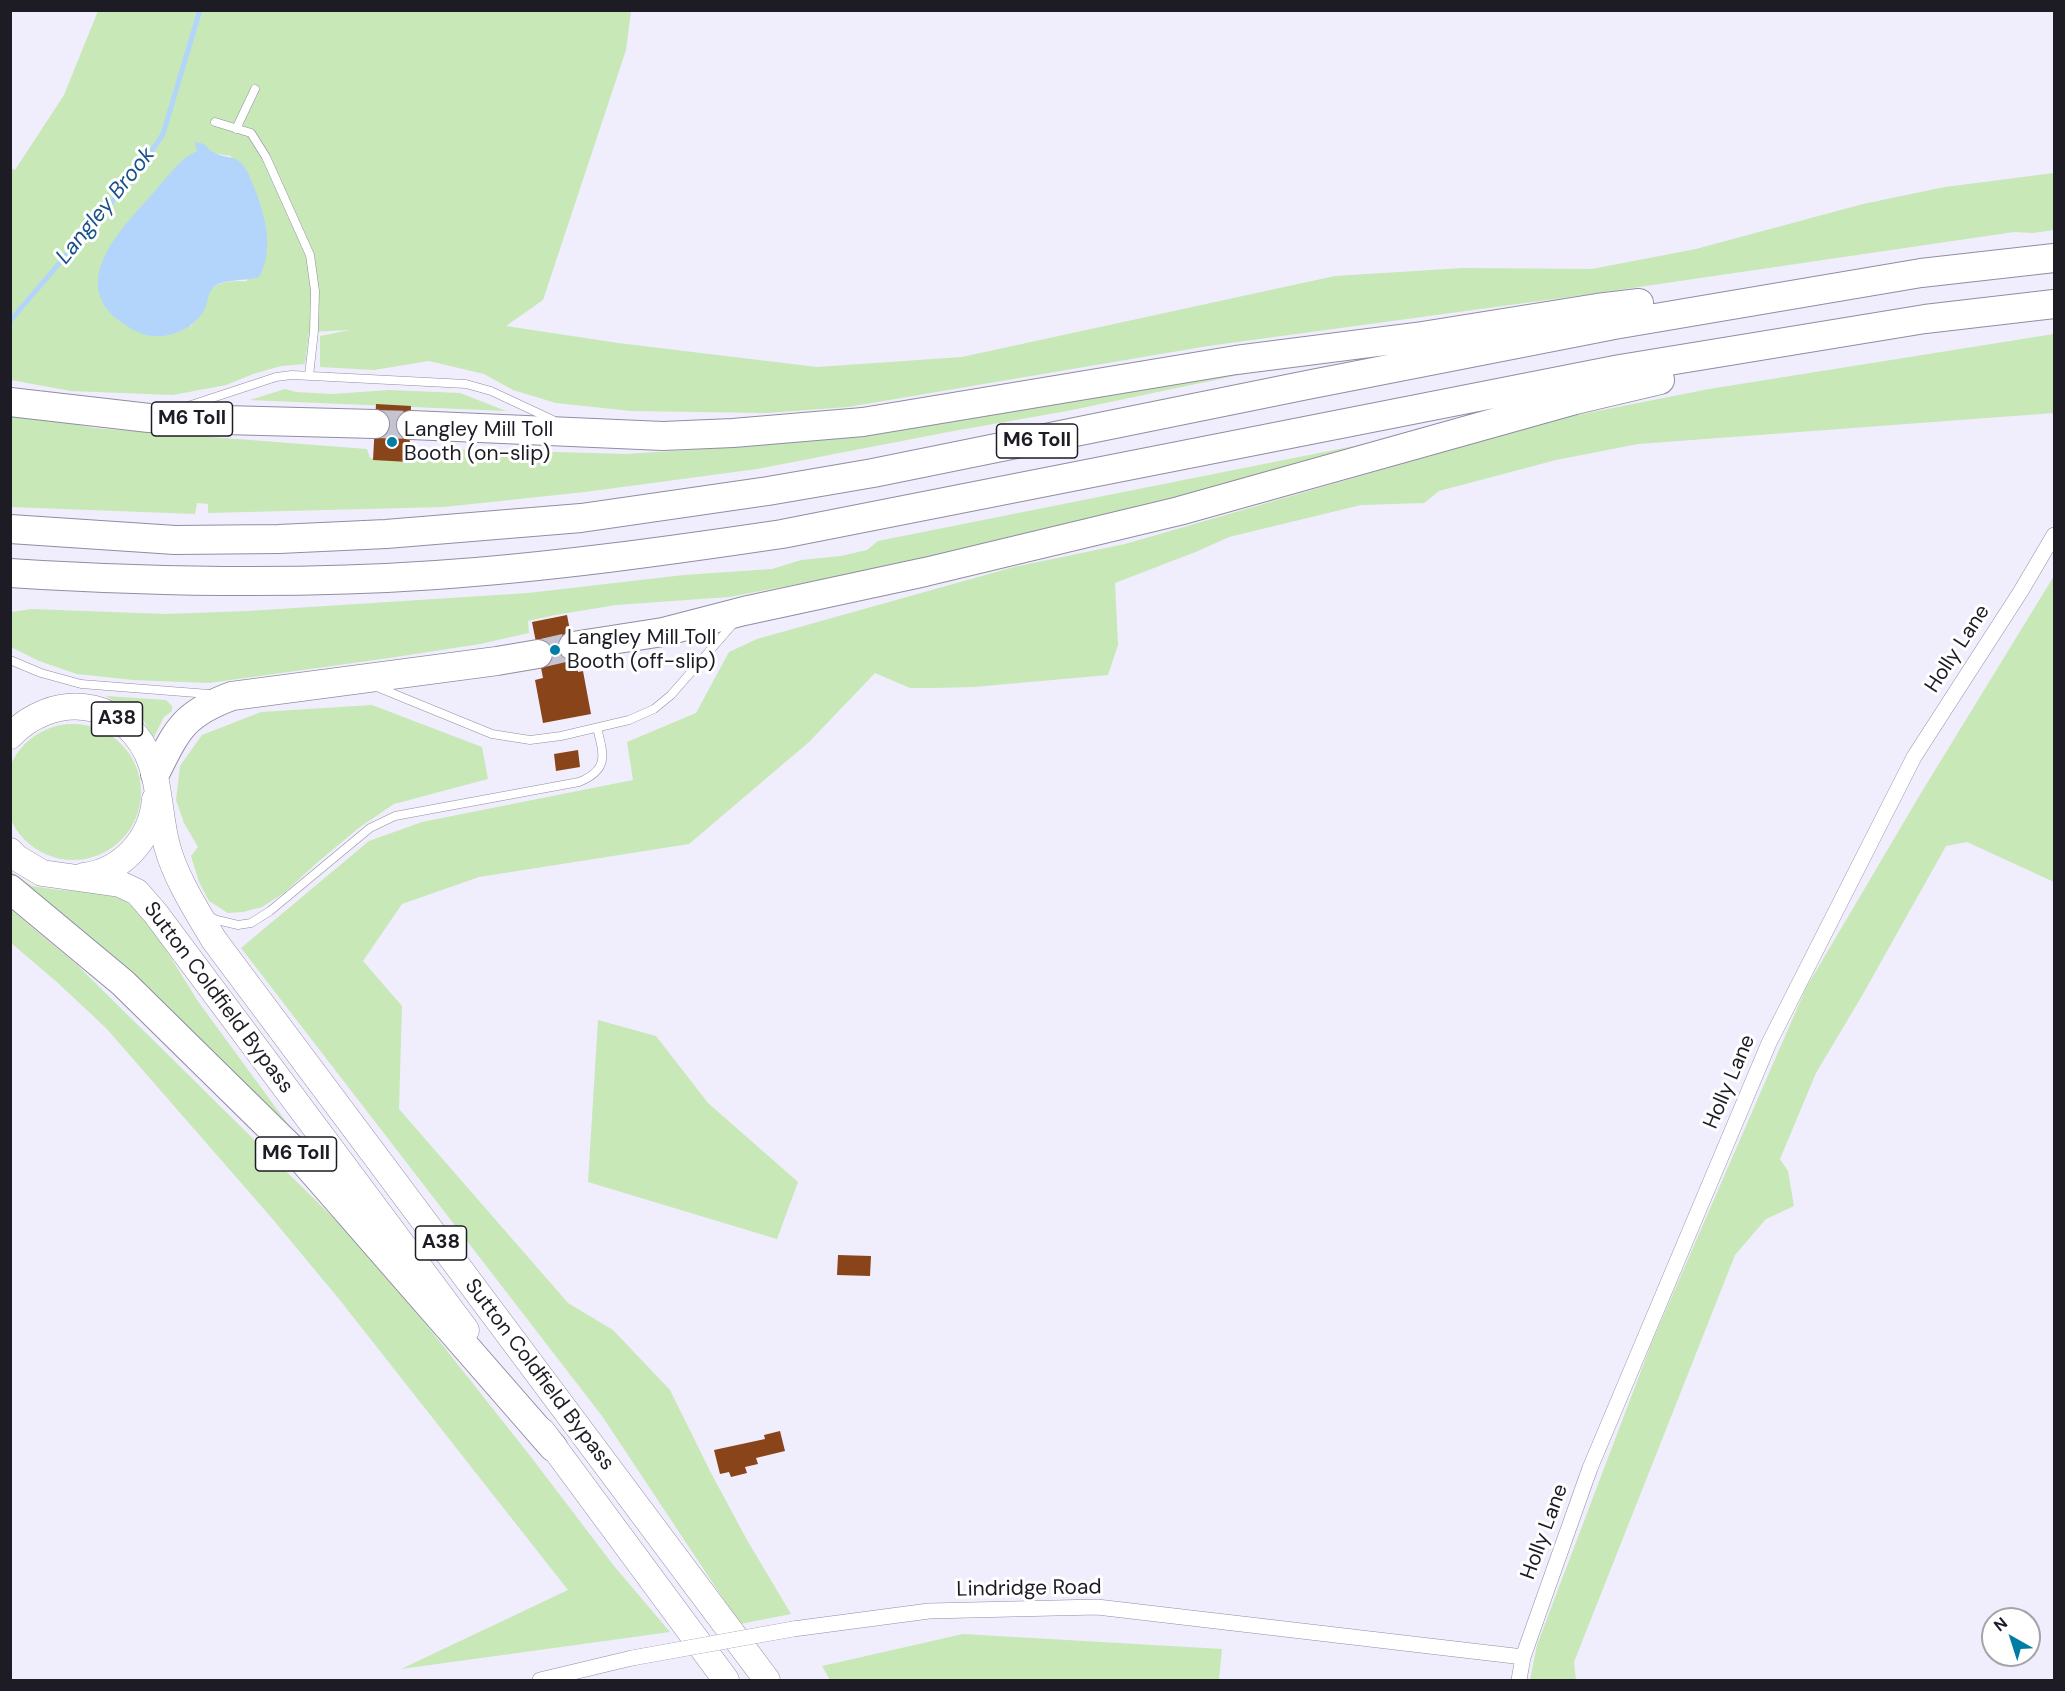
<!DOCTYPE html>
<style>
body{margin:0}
#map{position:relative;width:2065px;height:1691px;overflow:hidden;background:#f0edfc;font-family:"DM Sans",sans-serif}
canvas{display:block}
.frame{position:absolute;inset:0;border:12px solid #1d1b24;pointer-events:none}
.north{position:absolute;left:1981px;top:1607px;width:60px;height:60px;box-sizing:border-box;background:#fff;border:2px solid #a5a4a7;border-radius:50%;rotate:321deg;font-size:16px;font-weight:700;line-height:24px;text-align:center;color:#1d1b24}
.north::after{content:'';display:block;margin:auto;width:21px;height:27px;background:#007da4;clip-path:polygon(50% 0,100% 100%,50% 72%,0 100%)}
</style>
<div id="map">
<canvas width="2065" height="1691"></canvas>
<div class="frame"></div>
<div class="north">N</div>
</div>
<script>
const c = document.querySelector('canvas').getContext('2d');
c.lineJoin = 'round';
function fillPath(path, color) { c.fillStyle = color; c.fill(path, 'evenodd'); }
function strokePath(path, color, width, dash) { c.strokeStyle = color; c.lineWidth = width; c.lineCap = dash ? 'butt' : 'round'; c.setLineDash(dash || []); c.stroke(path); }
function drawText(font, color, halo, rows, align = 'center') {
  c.font = font + ' "DM Sans",sans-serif'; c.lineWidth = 6; c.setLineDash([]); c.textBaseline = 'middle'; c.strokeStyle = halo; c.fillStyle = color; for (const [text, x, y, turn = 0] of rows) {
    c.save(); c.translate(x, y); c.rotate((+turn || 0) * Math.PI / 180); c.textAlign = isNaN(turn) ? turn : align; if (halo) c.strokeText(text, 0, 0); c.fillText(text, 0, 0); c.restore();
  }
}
fillPath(new Path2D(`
 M98 11H631L626 50 543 300 506 326 618 343 817 367 962 357 1335 276 1463 268 1592 269 1696 249 1863 204 1945 187 2054 173V230L2033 233 2014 232 1591 294 1208 346 848 407 767 413 631 411 556 403 513 390 484 374 429 361 374 370 320 367V336L350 330 309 332 305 364 281 366 253 374 226 385 173 395 71 391 11 380V168L15 170 64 95ZM197 151 231 156 247 281C234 281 215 280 208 294 206 297 207 300 206 303 204 313 196 320 190 327Z
 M2054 334V413L1638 444 1556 460 1439 491 1424 503 1361 505 1229 537 1198 551 1115 583 1118 645 1108 675 974 687 934 688H910L875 673 809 742 689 844 479 877 402 904 363 961 402 1006 399 1109 568 1303 613 1330 670 1390 710 1471 747 1540 791 1614 740 1624 602 1416 241 948 369 841 422 822 633 780 627 742 696 713 729 652 757 639 1014 567 1125 544 1184 527 1557 419 1709 389Z
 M1306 361 1067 411 948 432 757 469 585 492 444 507 208 513V504L197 503 195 514 11 507V412L94 428 367 449 370 458 411 457 412 450 449 449 626 454 719 448Z
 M285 389 296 392 332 394 389 390 460 393 506 411 250 400Z
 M1384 440 1301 467 963 553 729 597 616 605 555 615 528 621 529 633 480 644 389 658 209 683 133 680 77 674 39 661 11 647V612L32 609 165 614 248 611 528 593 684 575 772 569 801 560 841 556 867 550 878 541Z
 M2054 576V882L1967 842 1946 846 1863 994 1816 1073 1780 1159 1788 1171 1794 1206 1766 1219 1735 1255 1574 1662 1576 1680H1530L1537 1645 1652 1342 1806 988 1921 793Z
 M106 696 166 700 172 706V711L164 717 153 739 143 719Z
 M372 705 482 747 488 779 394 804 360 827 319 861 284 893 262 907 243 912 228 913 209 901 199 882 191 856 198 847 184 823 176 800 180 766 202 735 261 712Z
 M5 792a68 68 0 1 1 136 0a68 68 0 1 1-136 0Z
 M10 871 32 886 59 890 104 893 123 900 144 914 197 1000 314 1160 11 877Z
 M10 909 76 964 372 1256 531 1457 614 1566 670 1632 401 1669 568 1590 339 1299 270 1216 106 1028 58 983 11 943Z
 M598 1020 656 1036 708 1103 798 1182 777 1239 588 1182Z
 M963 1634 1222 1649 1219 1680H830L822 1666Z`), '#c8e8b7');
fillPath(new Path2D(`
 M195 142C209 144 205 148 215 153 223 158 233 155 241 163 247 168 251 180 254 187 265 215 275 249 259 277 247 281 224 279 215 286 207 293 209 298 206 306 200 323 180 334 163 336 145 338 131 330 117 319 68 279 126 224 154 192 167 178 179 159 197 151Z`), '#b3d5fc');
strokePath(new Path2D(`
 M10 321 138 171 163 134 200 10`), '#b3d5fc', 5);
fillPath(new Path2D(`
 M376 404 411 406 409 462 373 460Z
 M567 615 578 672 583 671 591 714 543 723 535 680 543 678 532 622Z
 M578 750 580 767 556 771 554 754Z
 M838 1255 871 1256 870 1276 837 1275Z
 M780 1431 785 1451 756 1458 758 1464 745 1467 747 1473 731 1477 729 1472 720 1474 714 1450 765 1439 764 1435Z`), '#8a441a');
strokePath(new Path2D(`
 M375 424 411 425
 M538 654 573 646`), '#c6c3d1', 28, [28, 14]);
const service = new Path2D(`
 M215 122 251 133 266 157 310 255 315 291 314 331 309 376
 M236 129 255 89
 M182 408 276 377 292 375 466 384 491 391 553 420
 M10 660 41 673 81 684 209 694
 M377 687 492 734 530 740 561 736 629 720 654 709 671 695 733 624
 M209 916 217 920 238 925 251 923 270 911 370 828 395 816 579 782C609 770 604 755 597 728`);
const minor = new Path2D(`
 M793 1629 929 1611 1097 1607 1523 1657
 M540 1680 632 1658
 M1519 1680 1523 1657 1590 1468 1769 1043 1914 757 2021 591 2054 535`);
const trunk = new Path2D(`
 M10 736C51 693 119 696 147 753 160 780 159 817 167 846 175 877 198 913 214 940L767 1680
 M10 851 17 858 42 873 120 884 137 892 156 914 466 1330
 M84 876C123 871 152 838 155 799
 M542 1431 726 1680`);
const motorway = new Path2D(`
 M10 402 149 418 375 424
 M411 425 663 436 733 433 863 422 1236 360 1416 337 1597 308 1639 303
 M10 529 175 540 279 539 386 534 581 518 768 491 873 473 1307 385 1614 325 1921 273 2054 258
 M10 573C152 582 294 585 436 575 552 567 667 551 782 534L1620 369 1925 319 2054 304
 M573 646 663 632 744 611 925 572 1179 511 1575 400 1660 380
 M155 774C177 730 183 714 232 696L497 661 538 654
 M10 889 123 983 301 1158 553 1447`);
strokePath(service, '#918da3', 9);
strokePath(minor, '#918da3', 16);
strokePath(trunk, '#918da3', 27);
strokePath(motorway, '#918da3', 30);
strokePath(service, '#fff', 8);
strokePath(minor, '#fff', 15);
strokePath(trunk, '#fff', 26);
strokePath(motorway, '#fff', 28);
const minorBridge = new Path2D(`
 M632 1658 793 1629`);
strokePath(minorBridge, '#918da3', 16, []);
strokePath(minorBridge, '#fff', 15);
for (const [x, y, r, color] of [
 [392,442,6,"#007da4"],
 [555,650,6,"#007da4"]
]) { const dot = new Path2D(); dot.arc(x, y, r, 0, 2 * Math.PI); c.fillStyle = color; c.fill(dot); strokePath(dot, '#fff', 2); }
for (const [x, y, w] of [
 [192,419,81],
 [1037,441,81],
 [117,719,51],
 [296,1154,81],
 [441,1243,51]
]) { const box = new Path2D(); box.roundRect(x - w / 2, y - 17, w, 34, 4.5); c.fillStyle = '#fff'; c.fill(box); strokePath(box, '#1d1b24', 1.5); }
drawText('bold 20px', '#1d1b24', null, [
 ["M6 Toll",192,419],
 ["M6 Toll",1037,441],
 ["A38",117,719],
 ["M6 Toll",296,1154],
 ["A38",441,1243]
]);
drawText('21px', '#1d1b24', '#fff', [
 ["Langley Mill Toll",404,430],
 ["Booth (on-slip)",404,454],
 ["Langley Mill Toll",567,638],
 ["Booth (off-slip)",567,662]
], 'left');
drawText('21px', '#1d1b24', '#fff', [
 ["Holly Lane",1958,649,-57],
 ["Sutton Coldfield Bypass",218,998,53],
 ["Holly Lane",1730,1082,-67],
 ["Sutton Coldfield Bypass",539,1375,53],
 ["Holly Lane",1545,1532,-70],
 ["Lindridge Road",1029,1589,-1]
]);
drawText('italic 22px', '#18518a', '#fff', [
 ["Langley Brook",106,206,-51]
]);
</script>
